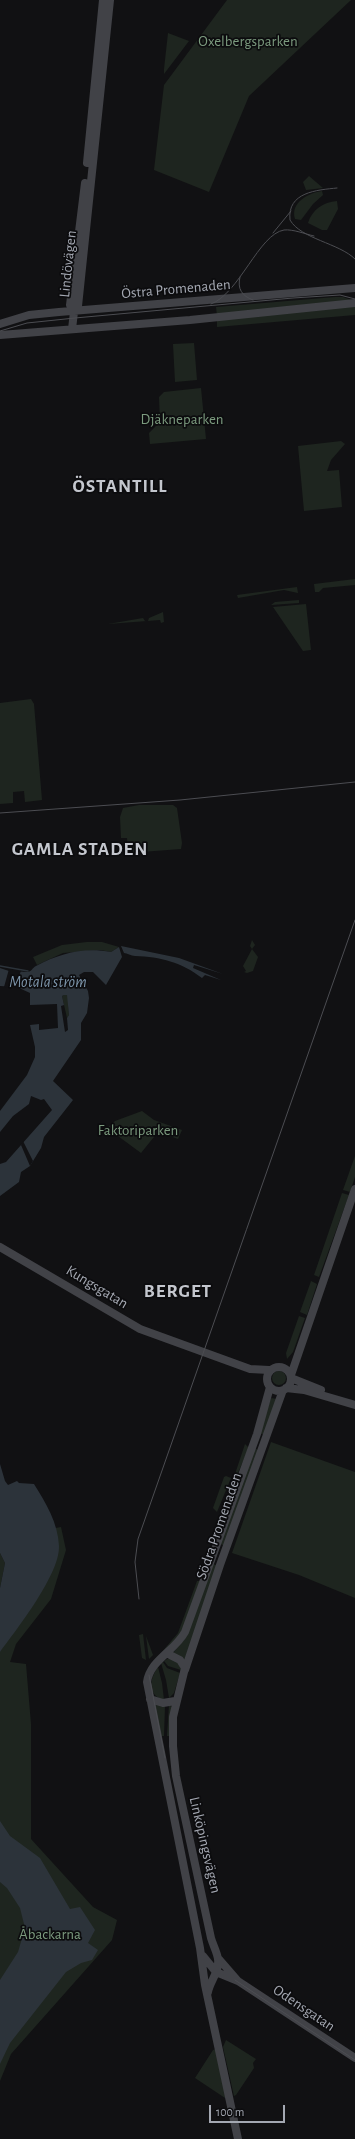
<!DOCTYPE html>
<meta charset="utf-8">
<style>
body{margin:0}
#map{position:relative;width:355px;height:2139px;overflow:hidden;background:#111113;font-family:"Alegreya Sans",sans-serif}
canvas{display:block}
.scale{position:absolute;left:209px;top:2105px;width:76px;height:18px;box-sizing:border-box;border:2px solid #a4a8b2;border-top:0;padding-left:5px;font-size:12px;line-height:14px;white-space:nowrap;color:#a4a8b2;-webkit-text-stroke:3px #0c0c0e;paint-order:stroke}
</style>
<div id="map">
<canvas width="355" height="2139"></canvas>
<div class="scale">100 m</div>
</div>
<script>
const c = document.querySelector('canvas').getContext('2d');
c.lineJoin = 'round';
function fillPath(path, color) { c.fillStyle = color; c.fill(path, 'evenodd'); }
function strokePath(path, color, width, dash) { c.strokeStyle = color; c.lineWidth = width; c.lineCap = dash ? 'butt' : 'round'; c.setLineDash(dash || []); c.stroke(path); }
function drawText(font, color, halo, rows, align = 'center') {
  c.font = font + ' "Alegreya Sans",sans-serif'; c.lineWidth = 3.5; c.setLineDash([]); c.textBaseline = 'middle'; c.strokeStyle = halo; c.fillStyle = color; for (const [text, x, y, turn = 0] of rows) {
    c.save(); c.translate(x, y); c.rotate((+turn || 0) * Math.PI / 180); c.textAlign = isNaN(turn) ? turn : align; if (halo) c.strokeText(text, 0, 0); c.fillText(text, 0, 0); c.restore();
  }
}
fillPath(new Path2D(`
 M227 0H351L249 96 209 192 154 170 164 85Z
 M168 33 189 41 164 74V69Z
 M309 176 323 188 306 190 303 182Z
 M322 191 323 195 313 204 301 220 295 219C290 202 309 193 322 191Z
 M337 201 338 209 327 230H322L308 223C312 210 323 202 337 201Z
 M335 297H343L354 301 217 316 216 307Z
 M355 304V315L217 327V319Z
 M194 343 197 380 175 382 173 344Z
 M201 388 206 439 150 444 149 433 160 422 159 397 164 392Z
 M341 441 345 444 331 460 327 471 339 470 342 507 304 511 298 446Z
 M355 579V585L323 588 319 592H315L314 584Z
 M297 587 298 593 284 590 238 598 237 595Z
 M299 600V603L271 605 275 602Z
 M306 604 311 650 303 651 273 607Z
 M163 612 164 622 161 623 160 620 108 624 143 618 145 621H148L149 618Z
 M31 699 34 704 42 800 25 802 24 791 13 792V803L0 804V703Z
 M173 805 177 808 182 843 181 849 128 853 127 838H121L120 817 123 808 139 805Z
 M252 940 255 945 252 949 258 957 253 971 247 973 244 972 246 971 243 966 252 949 250 946Z
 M87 942H102L119 947 111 952 100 950 63 953 37 965 33 957 62 945Z
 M64 995H68L69 1015 67 1018 62 996Z
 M142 1111 154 1120 182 1130 178 1139 158 1132 141 1153 107 1128 115 1121Z
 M355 1156V1177L350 1192 343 1190Z
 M342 1193 349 1195 319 1277 314 1275Z
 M311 1281 317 1284 307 1315 300 1312Z
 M299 1316 305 1318 293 1352 287 1359 286 1353Z
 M272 1378a7 7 0 1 1 14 0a7 7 0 1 1-14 0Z
 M271 1398 277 1399 264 1435 259 1433Z
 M271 1442 355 1472V1598L299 1575 232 1553Z
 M245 1444 249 1448 237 1475 235 1474Z
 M255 1448 259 1451 225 1546 220 1544Z
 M226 1476 231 1478 217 1512 213 1508 224 1477Z
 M233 1478 236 1479 223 1514 221 1513Z
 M61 1527 66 1550 51 1599 16 1644 10 1662 26 1664 31 1724V1839L93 1907 117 1920 112 1940 11 2054 0 2081V1640L50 1529Z
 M0 1553 5 1563 0 1588Z
 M213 1564 219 1566 185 1661 173 1653 186 1637Z
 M197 1581H200L185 1624 178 1639 161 1653 178 1633Z
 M143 1634 146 1660 142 1658 139 1635Z
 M146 1636 153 1655 149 1659Z
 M167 1659H172L180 1663 181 1670 168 1666 164 1661Z
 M163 1662 167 1668 180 1673 174 1693 169 1698 166 1680 161 1663Z
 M158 1667 162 1683 164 1700C147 1695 149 1680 158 1667Z
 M155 1704 165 1706 164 1736H161Z
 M169 1705 172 1707 170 1736H167Z
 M226 2040 256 2059 253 2063 254 2068 236 2095 234 2096 223 2047Z
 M216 2049 226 2096 225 2098 195 2078 213 2050Z`), '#1e251f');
fillPath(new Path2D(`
 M121 946 179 958 223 974 194 965 193 968 221 980 205 975 202 978C181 962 161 957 135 956 131 956 127 953 124 953Z
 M119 947 122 957 106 985 93 972H84L79 975 88 991 89 998 87 1013 81 1023V1040L53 1081 73 1100 44 1137 41 1148 30 1166 21 1172 19 1182 0 1196V1164L6 1162 52 1110 44 1099 41 1100 31 1096 29 1104 13 1116 0 1132V1111L27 1075 35 1057V1047L30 1025 39 1024V1030L58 1028 57 1004 30 1005V993L17 987 0 986V968L9 971 28 972C32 971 32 968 36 966 60 953 85 947 111 952ZM64 995H67L69 1015 67 1018 68 1030 65 1032 61 1006 64 1005 62 996Z
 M0 1464 5 1481 8 1485 17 1481 19 1483 34 1484C46 1503 58 1523 59 1546 60 1574 17 1629 0 1652V1588L5 1563 0 1553Z
 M0 1821 10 1836 40 1858 70 1909 80 1907 95 1930 88 1943 98 1950 92 1960 81 1963 66 1972 10 2043 0 2064V1980L18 1952 25 1928 20 1908 7 1888 0 1882Z`), '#2c333a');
fillPath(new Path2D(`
 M9 969 21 970 16 989 4 987Z
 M23 1141 33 1161 30 1166 21 1145Z`), '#111113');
strokePath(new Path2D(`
 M0 966 28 971`), '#2c333a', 1.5);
strokePath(new Path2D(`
 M87 163 103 0
 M74 312 78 306 110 0
 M74 312 70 305 85 183
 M0 324 29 315 59 312 355 288
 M72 329 74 312
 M0 335 190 320 355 303
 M0 1247 140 1329 250 1369 269 1370
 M267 1379a12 12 0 1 1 24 0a12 12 0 1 1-24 0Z
 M291 1375 355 1189
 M291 1378 321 1390
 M286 1388 304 1390 355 1405
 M168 1654 180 1660 185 1668 173 1717V1746L176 1776 211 1938C213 1945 217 1952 218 1959 220 1971 210 1981 208 1992
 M185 1670 220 1565 283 1390
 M150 1699 163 1703 175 1701
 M203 1956 216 1972 238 1981 355 2058
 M218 1958 238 1981
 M238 2139 205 1985 200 1948 147 1682C150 1660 175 1651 185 1632L257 1434 270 1387`), '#414247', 8);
strokePath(new Path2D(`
 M337 188C317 190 287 192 290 220 301 239 339 243 355 259
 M273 233 291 211
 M240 277C237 289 242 296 253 300
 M211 304C239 294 259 234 284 230 293 229 305 234 314 236
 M0 331 27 323 75 318 293 298 340 295 355 299
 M0 813 180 800 355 782
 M139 1599 135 1562 138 1539 355 920
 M149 1675 165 1758
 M235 1980 355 2060`), '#4c4d52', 1);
drawText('15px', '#7c9b7f', '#0c0c0e', [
 ["Oxelbergsparken",248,41],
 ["Djäkneparken",182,419],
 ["Faktoriparken",138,1130],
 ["Åbackarna",50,1934]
]);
drawText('15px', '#a4a8b2', '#0c0c0e', [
 ["Lindövägen",68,264,-84],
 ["Östra Promenaden",176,289,-5],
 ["Kungsgatan",97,1287,31],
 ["Södra Promenaden",219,1526,-71],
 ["Linköpingsvägen",205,1845,77],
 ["Odensgatan",304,2008,34]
]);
drawText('italic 16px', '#7d95aa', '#0c0c0e', [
 ["Motala ström",48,982]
]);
c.letterSpacing = '1px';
drawText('bold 19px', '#c4c7ce', '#0c0c0e', [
 ["ÖSTANTILL",120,486],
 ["GAMLA STADEN",80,849],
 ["BERGET",178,1291]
]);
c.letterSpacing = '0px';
</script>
